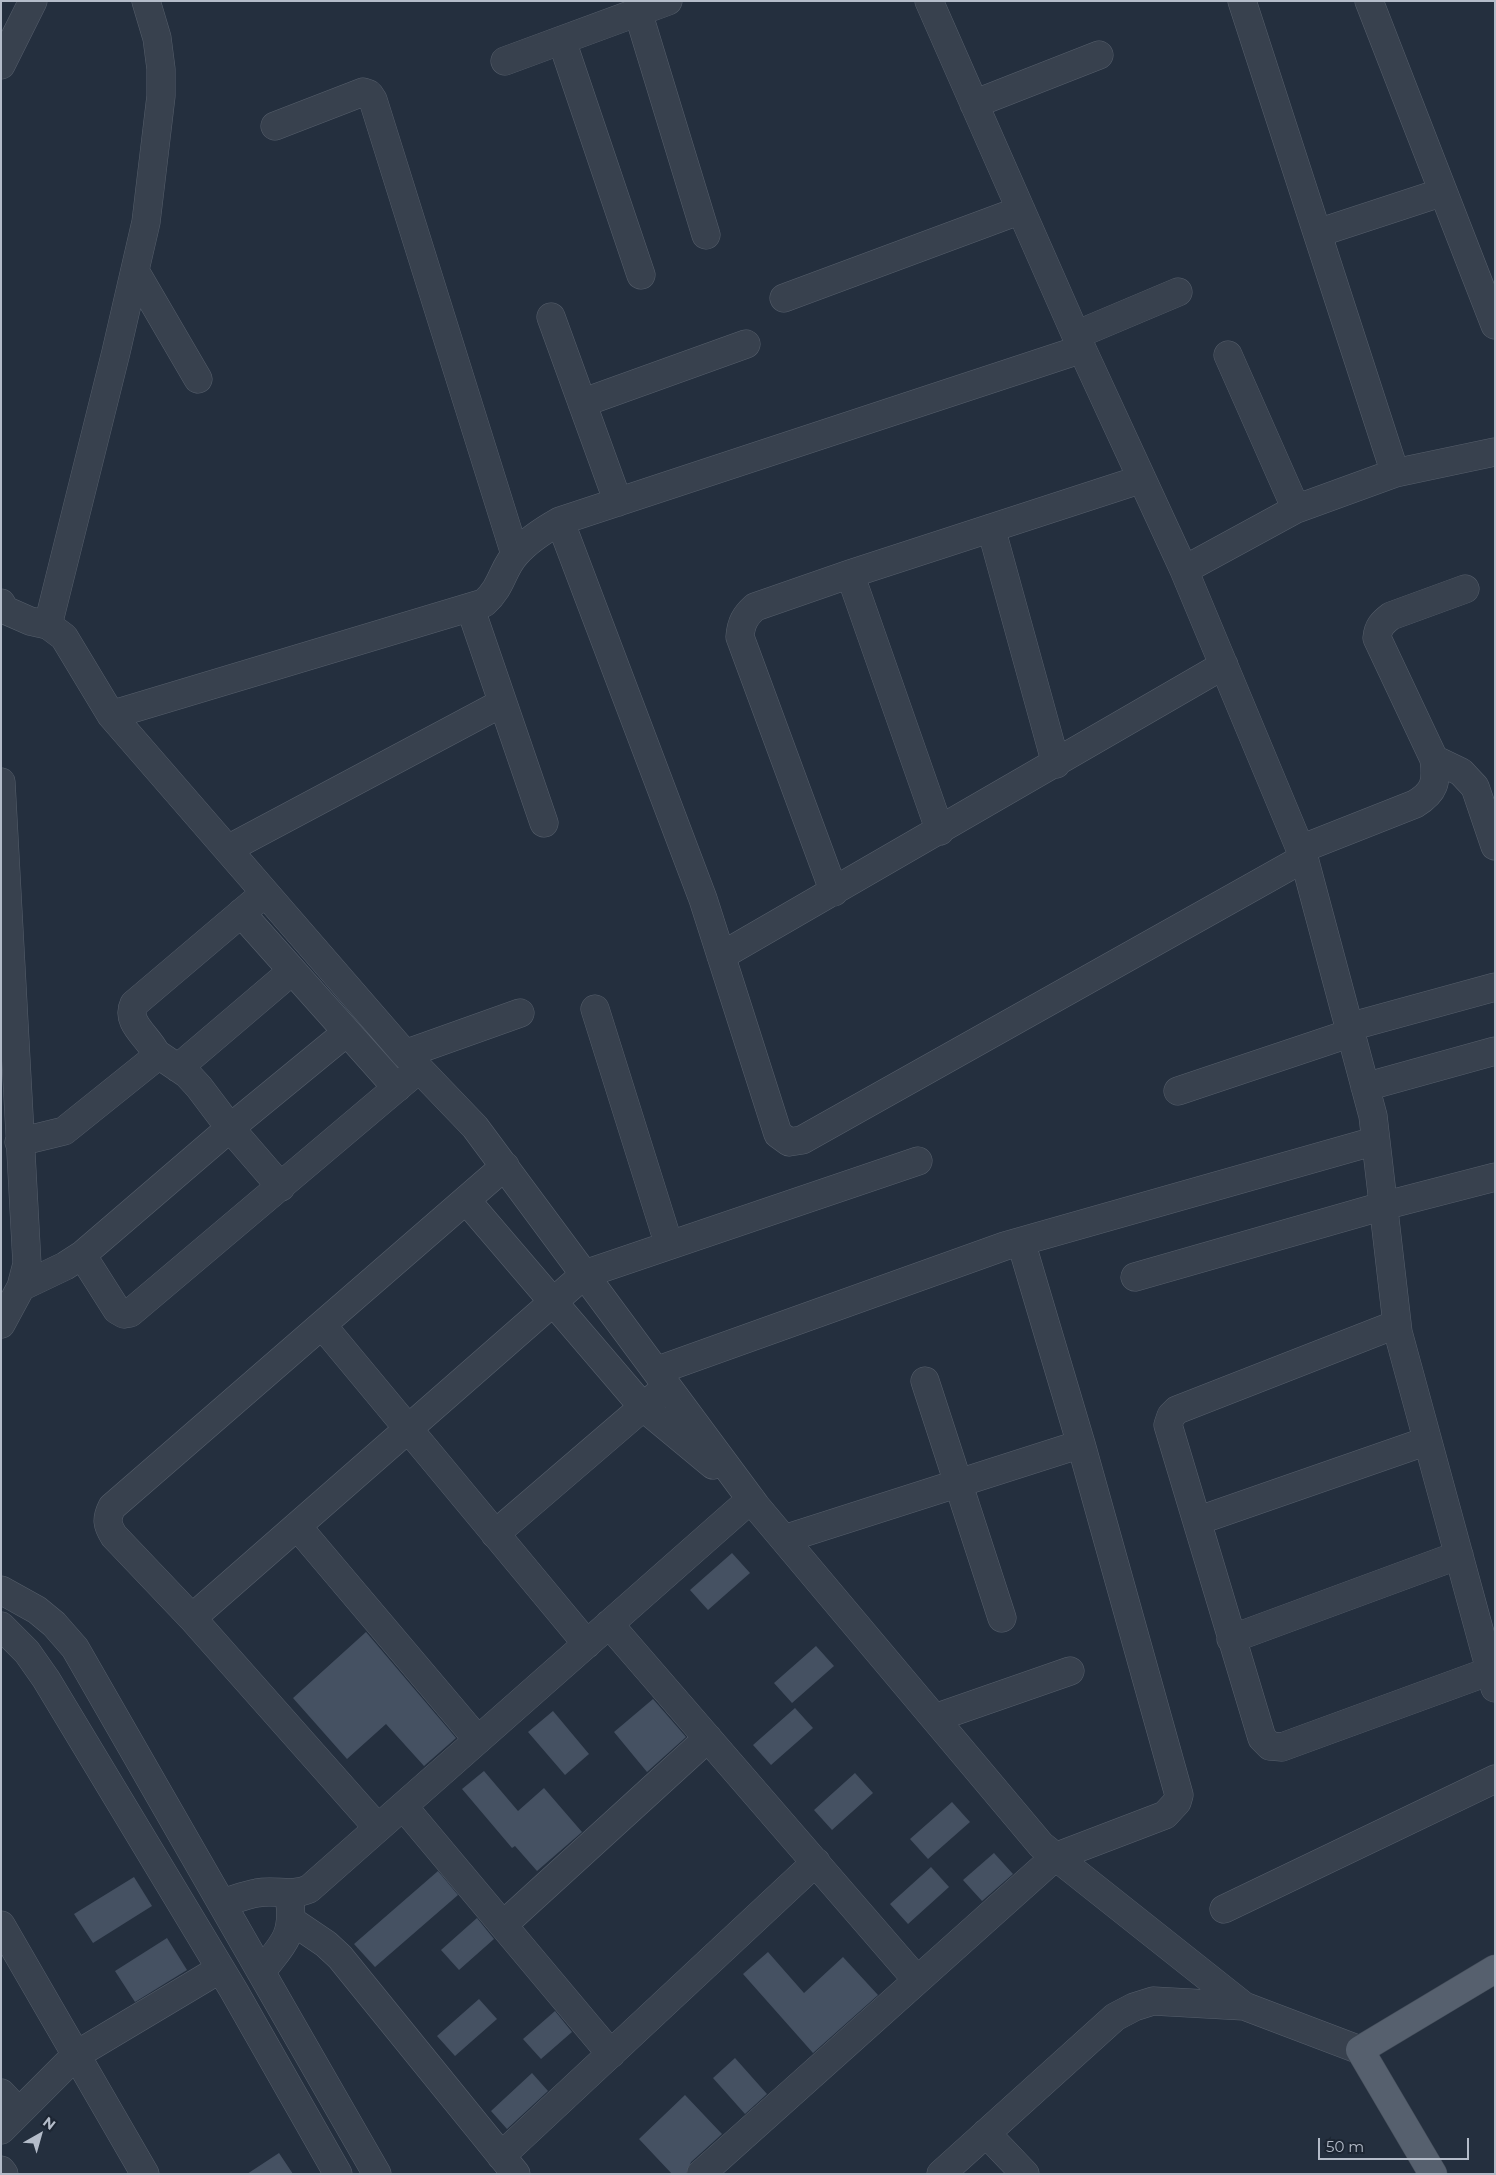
<!DOCTYPE html>
<style>
body{margin:0}
#map{position:relative;width:1496px;height:2175px;overflow:hidden;background:#242f3e;font-family:Montserrat,sans-serif}
canvas{display:block}
.frame{position:absolute;inset:0;border:2px solid #b4bcc9;pointer-events:none}
.north{position:absolute;left:15px;top:2110px;width:50px;height:50px;-webkit-text-stroke:4px #1d2633;paint-order:stroke;rotate:38deg;font-size:14px;font-weight:700;line-height:20px;text-align:center;color:#b4bcc9}
.north::after{content:'';display:block;margin:auto;width:18px;height:22px;background:#b4bcc9;clip-path:polygon(50% 0,100% 100%,50% 72%,0 100%)}
.scale{position:absolute;left:1318px;top:2138px;width:151px;height:22px;box-sizing:border-box;border:2px solid #b4bcc9;border-top:0;padding-left:6px;font-size:15px;line-height:18px;white-space:nowrap;color:#b4bcc9;-webkit-text-stroke:4px #1d2633;paint-order:stroke}
</style>
<div id="map">
<canvas width="1496" height="2175"></canvas>
<div class="frame"></div>
<div class="north">N</div>
<div class="scale">50 m</div>
</div>
<script>
const c = document.querySelector('canvas').getContext('2d');
c.lineJoin = 'round';
function fillPath(path, color) { c.fillStyle = color; c.fill(path, 'evenodd'); }
function strokePath(path, color, width, dash) { c.strokeStyle = color; c.lineWidth = width; c.lineCap = dash ? 'butt' : 'round'; c.setLineDash(dash || []); c.stroke(path); }
fillPath(new Path2D(`
 M732 1553 750 1573 708 1610 690 1590Z
 M366 1632 456 1738 424 1766 386 1724 347 1759 293 1698Z
 M816 1646 834 1666 792 1703 774 1683Z
 M653 1699 686 1737 647 1772 614 1732Z
 M795 1708 813 1728 771 1765 753 1745Z
 M553 1711 589 1754 565 1775 528 1732Z
 M484 1771 518 1811 544 1788 582 1832 537 1871 515 1846 512 1848 462 1789Z
 M855 1773 873 1793 832 1830 814 1810Z
 M952 1802 970 1822 928 1859 910 1839Z
 M994 1853 1013 1874 982 1901 963 1880Z
 M931 1867 949 1887 908 1924 890 1904Z
 M438 1871 458 1895 375 1967 354 1944Z
 M134 1877 152 1906 93 1943 74 1914Z
 M477 1918 494 1939 459 1970 441 1950Z
 M167 1938 187 1970 135 2002 115 1971Z
 M768 1952 804 1993 843 1957 878 1995 813 2053 743 1974Z
 M479 1999 497 2019 455 2056 437 2036Z
 M555 2011 572 2032 541 2059 523 2039Z
 M735 2058 767 2094 745 2114 713 2078Z
 M532 2073 548 2091 507 2129 491 2111Z
 M685 2095 722 2134 691 2162 686 2174H672L639 2139Z
 M279 2153 293 2174H247Z`), '#455162');
const minor = new Path2D(`
 M929 1 1082 349 1184 570 1304 858 1373 1116 1398 1332 1495 1688
 M1242 1 1395 473
 M1369 1 1495 325
 M638 12 706 235
 M562 41 641 275
 M505 61 668 1
 M1 65 33 1
 M974 104 1099 55
 M275 126 363 92 369 94 373 100 515 554
 M1318 233 1443 192
 M135 271 198 379
 M784 298 1021 210
 M551 317 618 502
 M1076 335 1178 292
 M1228 355 1296 509
 M582 403 746 344
 M560 521 703 899 778 1134 789 1142 802 1140 1304 858
 M991 528 1056 764
 M1184 570 1296 509 1395 473 1495 452
 M850 574 940 831
 M1 603 5 610 30 621 48 625 64 637 111 715 405 1054 475 1127 756 1506 1041 1845 1244 2006
 M470 607 544 823
 M48 625 116 352 146 222 161 96V69L157 38 146 1
 M111 715 484 603C503 586 502 569 516 554 528 540 544 530 560 521L1082 349
 M1434 759 1461 772 1475 787 1495 846
 M1 782 27 1264 21 1287 1 1324
 M228 849 502 703
 M1301 849 1415 804C1435 792 1437 782 1434 759L1377 638C1378 627 1382 623 1391 616L1465 589
 M834 892 740 637C741 623 745 616 755 607L850 574 1142 479
 M241 913 397 1088
 M721 956 1224 665
 M595 1009 669 1245
 M1349 1027 1495 987
 M156 1053 187 1074 199 1087 230 1128 281 1187
 M405 1054 520 1013
 M178 1068 292 971
 M1365 1087 1495 1051
 M1178 1091 1351 1033
 M19 1142 64 1131 155 1058 156 1053C148 1036 125 1023 134 1004L265 893
 M466 1200 643 1407 713 1465
 M82 1255 117 1310 124 1314 130 1313 419 1069
 M1135 1277 1383 1206 1495 1177
 M21 1287 65 1266 82 1255 230 1128 347 1032
 M1397 1324 1177 1410 1171 1416 1168 1425 1262 1738 1270 1746 1282 1747 1490 1671
 M322 1325 587 1644
 M656 1371 1005 1246 1375 1141
 M925 1381 1002 1618
 M1197 1521 1427 1441
 M297 1526 478 1740
 M495 1534 657 1395
 M784 1539 1081 1444
 M1 1590 37 1610 54 1624 75 1648 377 2174
 M192 1618 585 1274 918 1161
 M609 1624 917 1980
 M1 1626 27 1652 46 1679 234 1991 338 2174
 M1231 1639 1459 1555
 M935 1718 1070 1671
 M403 1806 611 2054
 M378 1828 192 1618 114 1536C107 1525 106 1519 112 1507L505 1166
 M222 1903C233 1900 245 1895 257 1893 275 1889 291 1897 309 1889L751 1499
 M1224 1909 1495 1779
 M292 1921 326 1944 340 1957 516 2174
 M1 1925 145 2174
 M503 1925 708 1738
 M261 1972C281 1946 294 1938 290 1903
 M1 2093 19 2112
 M1 2130 76 2055 220 1969
 M986 2133 1025 2174
 M501 2156 816 1862
 M1 2170 4 2174
 M701 2174 1055 1857 1165 1815 1177 1802 1179 1795 1081 1444 1021 1242
 M941 2174 1115 2017 1134 2007 1153 2001 1244 2006 1360 2050`);
const major = new Path2D(`
 M1433 2174 1360 2050 1495 1969`);
strokePath(minor, '#565f6c', 29);
strokePath(major, '#414a57', 29);
strokePath(minor, '#38414e', 28);
strokePath(major, '#56606e', 28);
</script>
